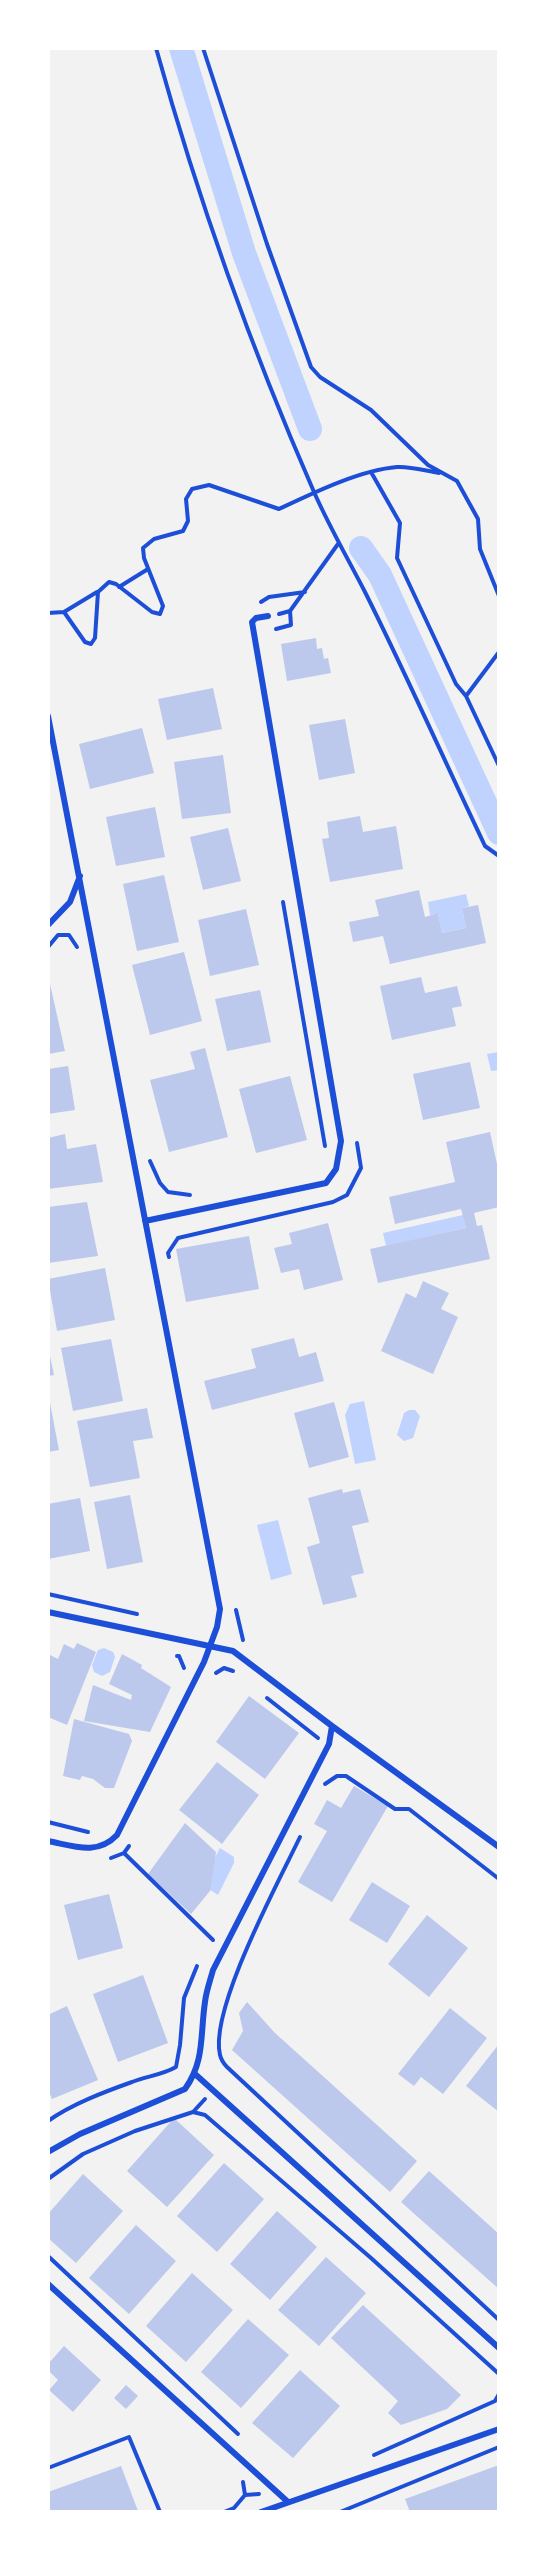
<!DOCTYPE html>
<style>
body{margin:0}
#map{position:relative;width:547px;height:2560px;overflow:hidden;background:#f2f2f2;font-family:Ubuntu,sans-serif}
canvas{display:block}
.frame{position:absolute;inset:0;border:50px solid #fff;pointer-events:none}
</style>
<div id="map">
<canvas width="547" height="2560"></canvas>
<div class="frame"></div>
</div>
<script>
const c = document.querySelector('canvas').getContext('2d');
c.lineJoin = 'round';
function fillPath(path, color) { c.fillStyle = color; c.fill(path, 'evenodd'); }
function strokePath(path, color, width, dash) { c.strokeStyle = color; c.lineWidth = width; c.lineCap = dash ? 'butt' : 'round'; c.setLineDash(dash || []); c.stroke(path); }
fillPath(new Path2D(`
 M466 894 469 906 462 908 466 928 442 933 438 914 430 915 428 902Z
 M499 1052V1070L491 1071 487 1054Z
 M463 1215 466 1228 386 1246 383 1233Z
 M364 1401 376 1460 355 1464 345 1415 350 1404Z
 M409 1410H415L420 1416 413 1438 404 1441 397 1435 404 1413Z
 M278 1520 292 1574 271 1580 257 1525Z
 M104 1648 113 1652 115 1657 110 1672 102 1676 94 1672 92 1665 98 1650Z
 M220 1848 234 1857V1863L218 1895 201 1884Z`), '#bfd3fe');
strokePath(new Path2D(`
 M181 48 244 253 310 429
 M361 548 380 575 499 833`), '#bfd3fe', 24);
fillPath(new Path2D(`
 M316 638 317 649 322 648 324 659 328 658 331 673 287 681 281 644Z
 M213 688 222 729 167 740 158 699Z
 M345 719 355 773 319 780 309 725Z
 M142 728 154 773 90 789 79 744Z
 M223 755 231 813 182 819 174 762Z
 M155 807 165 857 116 866 106 817Z
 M360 816 363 832 396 826 403 869 330 882 322 839 329 838 327 822Z
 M228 828 241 881 203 890 190 837Z
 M164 875 179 942 137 951 123 884Z
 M419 890 425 917 438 913 442 933 466 928 462 908 478 905 486 943 390 964 383 936 353 942 349 922 379 916 375 900Z
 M246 909 259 965 210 976 198 920Z
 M184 952 202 1021 150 1035 132 965Z
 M48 975 65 1051 48 1054Z
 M421 977 425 993 457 986 462 1006 452 1008 456 1026 392 1040 380 986Z
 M260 990 271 1042 227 1051 215 999Z
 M205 1048 228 1137 169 1152 150 1080 195 1069 190 1052Z
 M470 1062 480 1108 423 1120 413 1074Z
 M68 1066 75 1110 48 1114V1069Z
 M290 1076 307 1140 256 1153 239 1089Z
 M490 1132 499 1173V1207L474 1213 477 1226 482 1225 490 1259 378 1283 370 1249 466 1228 461 1209 395 1224 389 1197 455 1182 446 1142Z
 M65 1134 67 1149 96 1144 103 1182 48 1189V1138Z
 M87 1202 98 1256 48 1263V1207Z
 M328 1223 343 1280 304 1290 299 1269 281 1273 274 1248 292 1244 289 1233Z
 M249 1236 259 1289 186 1302 176 1249Z
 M105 1268 115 1320 57 1331 48 1279Z
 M423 1281 449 1293 441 1309 458 1317 433 1374 381 1351 406 1293 416 1298Z
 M294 1338 299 1357 316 1352 324 1381 212 1410 204 1381 256 1368 251 1349Z
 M111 1339 123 1401 73 1411 61 1348Z
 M48 1347 54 1375 48 1376Z
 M334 1402 349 1457 309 1468 294 1413Z
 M48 1403H50L59 1450 48 1452Z
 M147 1408 153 1438 133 1441 140 1478 90 1487 77 1421Z
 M342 1489 343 1493 360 1489 369 1522 352 1526 364 1573 351 1576 357 1597 323 1605 307 1547 320 1543 308 1498Z
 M130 1495 143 1562 107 1569 94 1502Z
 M80 1498 90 1551 48 1559V1504Z
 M77 1643 96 1652 67 1725 48 1717V1654L58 1659 64 1644 74 1649Z
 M122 1654 142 1665 141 1668 171 1687 150 1732 84 1721 93 1685 131 1700 132 1695 109 1684Z
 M249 1696 299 1733 265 1779 216 1742Z
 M74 1719 129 1734 132 1741 114 1788H105L93 1779 82 1776 80 1780 63 1776Z
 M217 1762 259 1795 222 1844 179 1810Z
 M354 1786 388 1806 332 1902 298 1882 327 1831 314 1824 327 1800 341 1808Z
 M185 1823 216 1852 210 1891 191 1914 148 1874Z
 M372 1882 410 1906 387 1943 349 1920Z
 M109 1894 123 1948 78 1960 64 1905Z
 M427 1915 468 1948 429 1997 388 1964Z
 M143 1975 168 2043 118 2062 93 1994Z
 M247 2002 275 2033 417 2161 390 2192 232 2050 243 2031 239 2013Z
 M67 2006 98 2080 52 2099 48 2089V2015Z
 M450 2008 487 2038 443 2094 421 2077 414 2086 398 2074Z
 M499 2044V2112L466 2086Z
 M174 2118 214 2155 167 2207 127 2171Z
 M224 2163 264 2199 217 2252 177 2216Z
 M429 2171 499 2234V2289L401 2202Z
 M83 2174 123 2211 76 2263 48 2238V2214Z
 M277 2211 317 2247 270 2300 230 2264Z
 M136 2225 176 2261 129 2314 89 2278Z
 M326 2257 366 2293 319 2346 278 2310Z
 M192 2273 233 2310 186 2362 146 2326Z
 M363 2305 461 2395 447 2409 401 2425 388 2413 398 2401 331 2338Z
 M248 2319 289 2355 241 2408 201 2372Z
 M64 2346 101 2380 73 2412 49 2390 58 2380 48 2370V2364Z
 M300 2370 340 2406 293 2458 252 2423Z
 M126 2385 138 2396 126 2409 114 2398Z
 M499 2465V2512H410L405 2499Z
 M121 2466 138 2511 48 2512V2492Z`), '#bdc9ec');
strokePath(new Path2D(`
 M156 48C198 199 251 348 314 492 329 526 348 559 365 592 407 676 445 762 485 846L499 856
 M203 48 267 244 311 367 320 377 371 410 428 465 457 481 478 519 480 549 499 596
 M371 472 400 523 397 558 456 684 466 696
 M119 587 148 569
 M261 602 269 597 305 592
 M64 612 97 592
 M48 613 64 612 85 642 91 644 95 638 98 592 109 582 116 584 152 612 160 614 163 606 144 558 143 548 154 539 183 531 188 521 186 499 192 489 209 485 279 509C313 493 360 470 397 467 410 466 426 471 439 473
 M279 614 290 611 338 544
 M276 629 291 625 290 611
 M499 652 466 696 499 766
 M283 902 325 1146
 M48 947 58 935H69L77 947
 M150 1161 160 1183 168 1192 190 1195
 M169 1257 168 1253 178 1238 333 1202 347 1195 361 1168 357 1143
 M48 1594 137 1614
 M236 1610 243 1640
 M177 1656H179L184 1668
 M216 1673 224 1668 233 1671
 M267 1698 318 1738
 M325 1784 337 1776H346L395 1809H409L499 1879
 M48 1822 88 1832
 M300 1837C279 1881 209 2010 220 2055 221 2059 224 2064 227 2067L499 2320
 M124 1853 213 1940
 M111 1858 124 1853 129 1846
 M193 2112 205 2099
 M48 2121C72 2104 104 2092 132 2082 147 2076 162 2075 176 2067L180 2045 184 1998 197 1966
 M48 2179 83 2154 135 2131 193 2112 205 2115 371 2258 499 2374
 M48 2256 238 2434
 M374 2455 495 2401 499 2394
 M48 2468 129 2437 160 2512
 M245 2495 259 2494
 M224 2512 234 2508 245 2495 243 2482
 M340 2512 499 2447`), '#1d4ed8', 4);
strokePath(new Path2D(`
 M48 716 220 1609 217 1627 204 1662 117 1835C97 1856 74 1846 48 1841
 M48 925 70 902 80 876
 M145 1221 326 1183 336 1169 341 1141 252 622 256 618 268 616
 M48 1612 233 1651 332 1726 499 1847
 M195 2074 499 2348
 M48 2152 80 2134 185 2089C205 2061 200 2035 205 2002 206 1992 210 1981 213 1970L329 1744 332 1726
 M48 2284 288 2502
 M261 2512 499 2429`), '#1d4ed8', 6);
</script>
